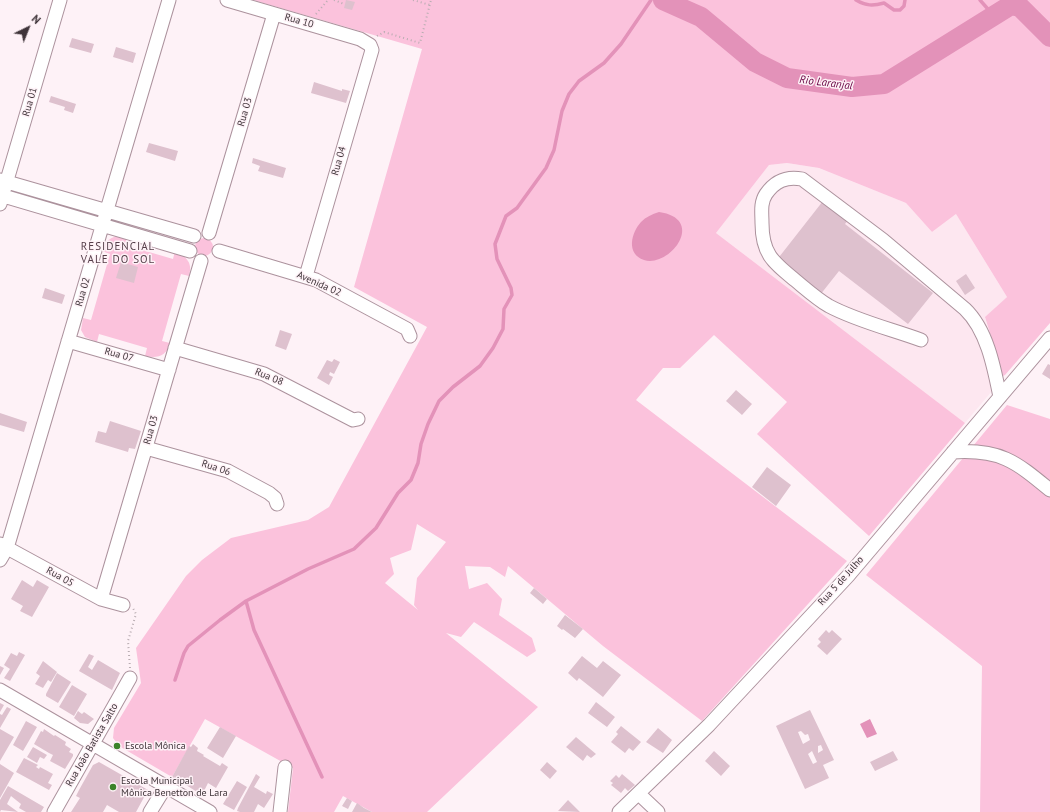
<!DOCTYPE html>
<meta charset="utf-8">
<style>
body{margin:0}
#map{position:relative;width:1050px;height:812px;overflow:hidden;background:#fef2f7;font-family:"PT Sans",sans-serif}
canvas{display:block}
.north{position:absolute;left:8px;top:8px;width:40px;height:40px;-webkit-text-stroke:3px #fef2f7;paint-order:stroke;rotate:43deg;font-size:11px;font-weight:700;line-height:16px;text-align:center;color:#3f3439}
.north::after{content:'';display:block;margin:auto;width:14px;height:18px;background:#3f3439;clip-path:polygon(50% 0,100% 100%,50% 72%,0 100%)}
</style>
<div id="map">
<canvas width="1050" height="812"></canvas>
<div class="north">N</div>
</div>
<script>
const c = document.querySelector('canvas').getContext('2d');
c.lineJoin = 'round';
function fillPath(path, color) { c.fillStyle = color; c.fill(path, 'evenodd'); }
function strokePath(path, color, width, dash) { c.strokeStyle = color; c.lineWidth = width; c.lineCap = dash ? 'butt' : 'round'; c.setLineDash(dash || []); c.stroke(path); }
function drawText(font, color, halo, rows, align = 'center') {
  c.font = font + ' "PT Sans",sans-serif'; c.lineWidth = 3; c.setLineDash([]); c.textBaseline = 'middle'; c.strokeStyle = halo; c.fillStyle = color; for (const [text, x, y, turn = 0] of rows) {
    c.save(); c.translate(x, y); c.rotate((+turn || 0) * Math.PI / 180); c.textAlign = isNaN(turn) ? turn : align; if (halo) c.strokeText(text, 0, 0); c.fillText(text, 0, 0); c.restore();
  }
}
fillPath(new Path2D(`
 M787 163 819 168 906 203 932 232 956 214 1007 297 985 318 1003 376 990 379 992 391 965 423 716 233 769 165Z`), '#fde7f0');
fillPath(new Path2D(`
 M253 0H1005L999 6 994 16 1011 11C1027 18 1040 30 1050 44V323L1005 375 1003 376 985 317 1007 297 956 214 932 232 906 203 819 168 787 163 769 165 716 233 965 423 869 536 757 434 787 402 714 335 680 368H663L636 400 847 561 702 721 603 646 508 566 505 577 490 567 465 566 469 589 487 583 502 599 499 615 532 638 536 651 527 657 474 622 461 637 446 633 538 707 427 812H372L343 796 334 812H288L293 768 205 719 172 777 119 746 113 738 114 728 141 683 136 648 186 576 202 560 231 538 308 520 329 507 427 327 354 287 422 49ZM417 524 446 542 417 578 414 605 418 610 385 583 394 574 390 558 411 550Z
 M1020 0H1050V29L1023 1Z
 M122 235 127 237 125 245 173 259 175 251C187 257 193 263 189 276L181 274 162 341 170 343C167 356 157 359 145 356L147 348 99 334 97 342 85 337 81 330 83 318 91 320 110 254 102 251C105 240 111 237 122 235Z
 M195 247a9 9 0 1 1 18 0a9 9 0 1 1-18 0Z
 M1007 405 1050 419V812H980L982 666 866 575Z`), '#fbc2dc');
fillPath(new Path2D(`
 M1005 0 1023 1 1050 29V44C1040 30 1027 18 1011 11L994 16 999 6Z
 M659 212C707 219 670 268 644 260 626 254 631 233 641 222 646 217 652 214 659 212Z
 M870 719 877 734 867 738 860 724Z`), '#e392b9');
strokePath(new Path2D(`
 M856 0C866 6 873 6 884 3L894 10H900L904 6 905 0
 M980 0 994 16
 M246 601 254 630 322 777
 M175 680 184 653 188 646 220 620 246 601 308 569 354 549 376 528 398 493 411 480 418 463 421 444 428 424 439 401 453 387 480 366 493 348 503 329 504 309 512 295 511 288 497 259 495 244 506 216 517 208 546 168 554 150 562 111 569 94 579 81 604 63 621 44 651 0`), '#e392b9', 3.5);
strokePath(new Path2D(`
 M663 0 701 17 755 62 787 78 852 87 884 84 1011 5 1020 7 1050 37`), '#e392b9', 20);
fillPath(new Path2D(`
 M346 0 355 2 352 10 344 8Z
 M72 38 94 44 91 53 69 47Z
 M116 47 136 53 133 63 113 57Z
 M314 82 342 91V89L350 91 346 103 311 93Z
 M51 96 76 104 73 113 64 110 65 107 49 102Z
 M149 143 178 151 175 161 146 152Z
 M253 158 286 168 283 178 258 171 260 166 252 163Z
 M823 201 848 220 845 224 933 293 908 324 839 271 820 295 776 261Z
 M121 262 138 267 134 283 116 278Z
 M966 274 975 288 965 295 956 281Z
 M45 288 65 295 62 304 42 298Z
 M280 330 292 334 286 350 275 346Z
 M334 359 340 362 334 374 330 372 329 375 333 377 329 385 317 378 327 360 332 362Z
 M1048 364 1050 365V379L1042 374Z
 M736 390 752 404 742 415 726 401Z
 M0 413 27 422 24 432 0 425Z
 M110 421 141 431 135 449 129 448 128 452 95 442 98 431 106 433Z
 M767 467 791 485 776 506 752 487Z
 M22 580 33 587 37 580 49 587 32 617 20 611 23 606 11 599Z
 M534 588 547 599 543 604 530 593Z
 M565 615 583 629 575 638 563 629 562 630 557 626Z
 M826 630 829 633 832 630 842 639 827 655 817 646 821 642 818 639Z
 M19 652 25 655 10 681 4 678 10 669 4 665 11 653 17 656Z
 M89 654 94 656 88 667 92 670 98 660 120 673 112 690 79 671Z
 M582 656 597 668 603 661 621 675 603 697 579 678 577 681 568 673Z
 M43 661 57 672 51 682 48 680 43 688 35 684 40 676 36 673Z
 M0 666 4 668 0 675Z
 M57 673 71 682 58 703 46 696V694Z
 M72 685 87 694 74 716 59 707Z
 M596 702 615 717 607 727 588 713Z
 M0 703 4 705 0 712Z
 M7 707 11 709 0 728V714L2 715Z
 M810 710 834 760 823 765 829 778 805 789 776 726ZM801 731 805 735 808 734 810 740 803 744 798 732ZM821 745 823 750 818 753V746ZM812 751 817 762 813 764 808 754Z
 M78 711 82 714 84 712 94 719 88 724 80 723 74 718Z
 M26 721 37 727 23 751 13 745Z
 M621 726 641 742 633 751 629 748 625 753 611 742 618 734 616 732Z
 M220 727 236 736 223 758 207 748Z
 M658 728 672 740 663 753 646 742Z
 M0 729 14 737 0 761Z
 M44 729 54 736 55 735 66 742 65 745 71 749 69 752 73 754V756L65 769 50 761 53 755 49 753 54 746 49 753 34 744 41 731 43 732Z
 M576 737 596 754 591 758 587 755 583 761 566 747Z
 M193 744 198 748 197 751 204 755 203 756 220 766 222 763 228 767 216 788 208 783 202 795 186 785 189 781 182 777 179 781 172 777 189 746 191 747Z
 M33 747 47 755 44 759 40 757 37 763 27 757Z
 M714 751 730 766 721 776 705 761Z
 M893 751 898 760 875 771 870 762Z
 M24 758 38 765 36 767 39 769 40 767 53 774 48 783 52 785 49 790 16 772Z
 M99 762 148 790 136 812H119L107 805 103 812H71L80 798 76 796 79 790 93 765Z
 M547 762 557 771 550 779 540 770Z
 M0 764 14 773 0 798Z
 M256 774 260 777 254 787 266 794 267 791 273 794 264 808 258 804 254 812H240L237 811 238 808Z
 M622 774 635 785 628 791 625 788 621 793 611 785 613 783 610 781 616 775 619 778Z
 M237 781 247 787 234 810 223 804Z
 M8 786 44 807 41 812H26L19 808 21 804 11 796 7 804 18 812 1 810 0 812V800Z
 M347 798 352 801 348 809 342 806Z
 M568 800 580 812 558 811Z
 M357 803 364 808 372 812H352Z`), '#dec1ce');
const minor = new Path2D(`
 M227 0 360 39 370 45 372 50 306 276
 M0 180 194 236
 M0 195 190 251
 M0 204 60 0
 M209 233 274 14
 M219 251 316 280 407 329 410 336
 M921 340C891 329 857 321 829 306 817 299 806 289 795 280 773 262 762 254 762 223 762 213 760 203 766 194 775 181 786 176 802 179L883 240 965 309C987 330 994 367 1000 397
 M68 341 169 370
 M175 348 264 374 353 420 358 419
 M146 448 228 471 269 493 275 498 277 504
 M953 452C1000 449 1015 461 1050 490
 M0 544 101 599 123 605
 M0 560 7 548 169 0
 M101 599 201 261
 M0 690 210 812
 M639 794 658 812
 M54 812 130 678
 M150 812 166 786
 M280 812 285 767
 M619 812 709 725 848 576 1050 338`);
strokePath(minor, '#ac929d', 15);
strokePath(new Path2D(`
 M334 0 344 4
 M413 0 430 5
 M316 14 328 0
 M377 36 384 32 420 43 431 0
 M130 668 128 641 136 614 133 608`), '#b9adb2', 2, [1, 3]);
strokePath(minor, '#fff', 13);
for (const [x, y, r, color] of [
 [117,746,4,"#3b8329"],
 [113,787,4,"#3b8329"]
]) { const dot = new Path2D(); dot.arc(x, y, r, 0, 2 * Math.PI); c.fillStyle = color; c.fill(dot); strokePath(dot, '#fef2f7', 1.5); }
drawText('10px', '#3f3439', '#fef2f7', [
 ["Rua 10",299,21,16],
 ["Rua 01",30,102,-74],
 ["Rua 03",245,112,-74],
 ["Rua 04",339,161,-74],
 ["Avenida 02",319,284,24],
 ["Rua 02",83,292,-74],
 ["Rua 07",119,355,16],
 ["Rua 08",269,377,22],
 ["Rua 03",151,430,-74],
 ["Rua 06",216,468,18],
 ["Rua 05",60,577,29],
 ["Rua 5 de Julho",841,581,-48],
 ["Rua João Batista Salto",92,745,-60]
]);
drawText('10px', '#3f3439', '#fef2f7', [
 ["Escola Mônica",125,746],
 ["Escola Municipal",121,781],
 ["Mônica Benetton de Lara",121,793]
], 'left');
drawText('italic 11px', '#670342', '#fef2f7', [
 ["Rio Laranjal",826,83,7]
]);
c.letterSpacing = '1px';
drawText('11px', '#543d48', '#fef2f7', [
 ["RESIDENCIAL",118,247],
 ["VALE DO SOL",118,260]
]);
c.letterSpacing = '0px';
</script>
